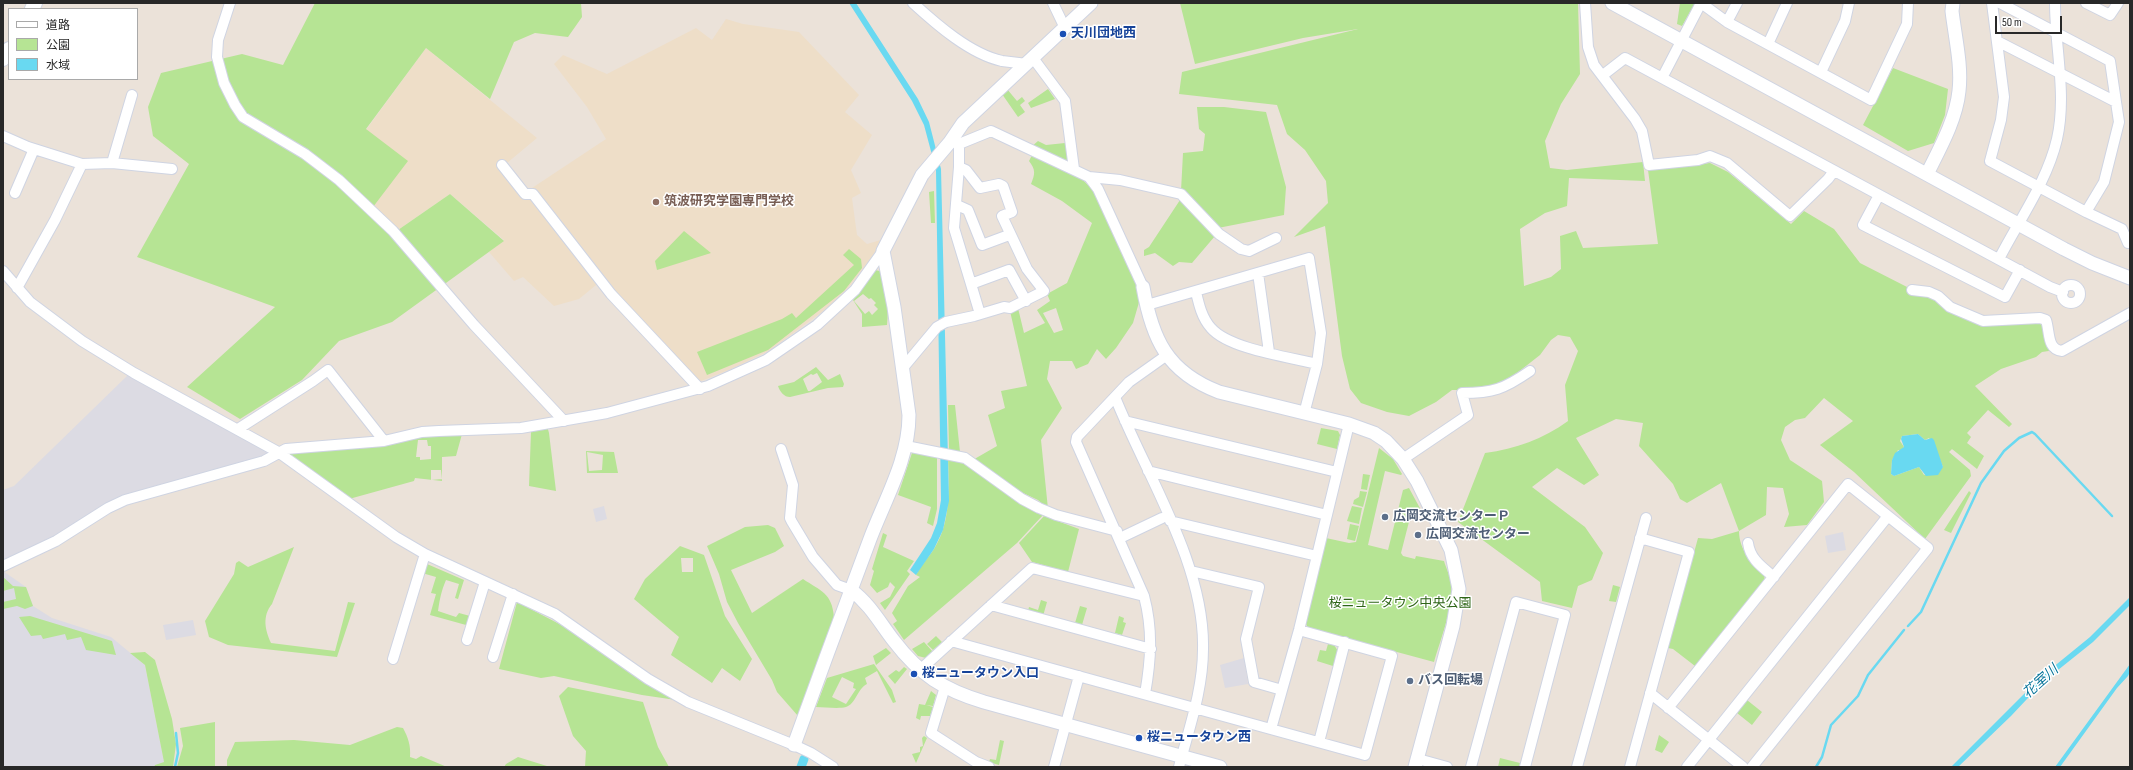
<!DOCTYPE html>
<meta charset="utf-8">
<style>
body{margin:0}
#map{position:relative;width:2133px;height:770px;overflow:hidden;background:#ebe2d9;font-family:"Sofia Sans Condensed","Noto Sans JP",sans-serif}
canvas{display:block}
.frame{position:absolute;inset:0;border:4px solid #282828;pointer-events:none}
.legend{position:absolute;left:8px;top:8px;width:130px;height:72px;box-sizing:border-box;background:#fff;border:1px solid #a9a9a9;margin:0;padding:5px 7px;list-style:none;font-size:12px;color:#282828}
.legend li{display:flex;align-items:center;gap:8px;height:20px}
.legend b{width:20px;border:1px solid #a9a9a9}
.scale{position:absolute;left:1995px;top:16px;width:67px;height:18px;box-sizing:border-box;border:2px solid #282828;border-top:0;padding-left:5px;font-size:12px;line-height:14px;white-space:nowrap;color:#282828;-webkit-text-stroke:3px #fff;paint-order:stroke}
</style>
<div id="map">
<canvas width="2133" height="770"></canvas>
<div class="frame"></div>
<ul class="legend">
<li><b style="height:5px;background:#fff"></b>道路</li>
<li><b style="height:11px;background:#b6e494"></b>公園</li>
<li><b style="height:11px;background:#69d9f1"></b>水域</li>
</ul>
<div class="scale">50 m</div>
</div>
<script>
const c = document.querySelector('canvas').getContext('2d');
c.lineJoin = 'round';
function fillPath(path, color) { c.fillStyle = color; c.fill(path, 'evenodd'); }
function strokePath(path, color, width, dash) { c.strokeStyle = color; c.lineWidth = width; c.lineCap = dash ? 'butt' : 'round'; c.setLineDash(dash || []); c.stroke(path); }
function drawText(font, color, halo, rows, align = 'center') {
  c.font = font + ' "Sofia Sans Condensed","Noto Sans JP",sans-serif'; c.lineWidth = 3; c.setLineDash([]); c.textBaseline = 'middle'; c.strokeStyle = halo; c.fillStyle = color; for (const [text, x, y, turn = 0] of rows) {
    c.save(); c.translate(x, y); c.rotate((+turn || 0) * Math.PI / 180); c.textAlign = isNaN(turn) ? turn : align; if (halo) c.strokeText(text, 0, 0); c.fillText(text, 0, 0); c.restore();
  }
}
fillPath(new Path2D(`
 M128 375 271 453 255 460 129 496 58 535 3 561V490L14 486Z
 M604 506 607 519 596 522 593 509Z
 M1843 532 1846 550 1828 553 1825 536Z
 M3 571 26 587 33 606 52 618 111 637 145 665 164 762 155 765 154 767H3Z
 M193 620 196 635 166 640 163 625Z
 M1244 658 1248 684 1225 688 1220 665Z`), '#dcdbe3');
fillPath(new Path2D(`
 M726 19 743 24 799 32 859 95 845 112 872 135 851 170 861 193 852 198 857 235 867 244 884 239 871 259 845 292 826 309 769 351 731 369 701 381 695 380 601 281 579 299 554 306 523 277 514 281 489 252 504 240 450 194 398 230 373 207 366 130 426 48 537 138 507 163 529 190 606 139 587 107 554 64 563 55 607 74 696 28 712 40Z`), '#eedec8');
fillPath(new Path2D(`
 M315 3H581L582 17 568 37 535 33 514 42 490 99 426 48 366 129 408 161 373 207 398 230 450 194 504 241 392 322 339 341 302 380 240 419 187 387 275 307 137 257 189 164 153 136 148 107 161 73 242 54 283 65Z
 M1180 3H1578L1580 74 1561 104 1545 141 1550 168 1567 170 1643 162 1645 181 1569 178 1567 206 1545 213 1520 229 1524 286 1551 277 1561 269 1560 236 1576 231 1583 248 1658 244 1648 170 1710 163 1728 172 1791 224 1804 211 1834 229 1860 263 1909 288 1926 293 1982 322 2042 320 2055 350 2042 352 2036 357 2001 369 1975 386 2012 424 2009 427 1988 410 1967 433 1971 437 1967 443 1984 456 1977 469 1952 449 1955 446 1949 452 1970 470 1971 476 1925 539 1854 472 1820 445 1853 421 1824 398 1805 418 1795 420 1785 427 1781 440 1790 460 1822 481 1824 502 1807 525 1784 527 1789 514 1783 488 1767 487 1766 515 1739 531C1739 549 1751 563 1764 574L1765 581 1695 666 1673 649 1668 648 1698 538 1712 539 1739 531 1721 483 1687 503 1680 499 1673 484 1639 446 1643 423 1616 419 1576 438 1599 475 1584 485 1557 468 1532 487 1585 527 1603 553 1592 580 1578 586 1572 608 1542 601 1540 582 1458 522 1485 453C1516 449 1543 439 1568 421L1565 385 1578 351 1570 337 1558 335 1551 340 1540 355 1503 384 1472 390H1452L1436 402 1409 416 1387 412 1361 403 1350 389 1342 356 1325 226 1294 237 1328 203 1326 181 1305 150 1287 134 1277 105 1179 94 1182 72 1358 29 1303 38 1195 64ZM1918 434 1925 440 1929 438 1934 445 1943 467 1924 475 1919 467 1894 476 1891 474 1892 460 1898 450H1902L1904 447 1900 441 1902 436Z
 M1680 3H1695L1682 26 1677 24Z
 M1893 68 1948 89 1945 115 1934 143 1908 151 1863 125Z
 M1007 89 1017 101 1022 97 1025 101 1020 105 1025 112 1018 117 1002 94Z
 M1048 89 1055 99 1031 108 1028 103Z
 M1197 107H1224L1266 112 1286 187 1284 215 1218 228 1195 201 1181 191 1183 153 1203 151 1205 134 1199 129Z
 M1038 141 1046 145 1065 143 1068 162 1031 147Z
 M1032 155 1083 180 1096 193 1142 292 1133 323 1116 348 1106 359 1097 349 1088 364 1076 369 1072 361H1050L1047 379 1062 408 1041 440 1048 509 1038 500 1006 485 971 461 997 446 988 415 1005 408 1001 391 1027 386 1010 311 1018 308 1024 333 1045 323 1037 310 1050 301 1047 294 1067 283 1092 223 1062 201 1031 184C1035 174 1036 170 1029 161ZM1056 308 1063 330 1054 333 1043 313Z
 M934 191 935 223H931L929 192Z
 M1180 200 1215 236 1192 263 1179 262 1173 266 1155 253 1144 256V250L1149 247Z
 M684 231 711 253 657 270 655 261Z
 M849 249 861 259 862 268 844 291 768 350 707 375 697 352 782 319 792 313 796 318 854 265 843 255Z
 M875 270 884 272 888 311 887 325 862 327V314L853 300ZM863 294 869 299 871 298 876 303 874 305 878 309 872 315 869 311 865 314 854 301Z
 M816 367 828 380 840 374 844 384 843 387 828 388 790 397C784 397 780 392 778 386L794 382ZM817 373 822 382 810 391H808L803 379 811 374 813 375Z
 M948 405H955L960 452 957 453 949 451Z
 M547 426 549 433 556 491 529 486 531 432Z
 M1321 428 1338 431 1340 435 1337 449 1317 444Z
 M439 434H462L456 456 442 457V481L415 478 414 481 349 499 287 454 296 452 366 448ZM418 440H427L428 446H431V459L420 460V457H416ZM431 470H441L442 479 431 480Z
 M1379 448 1393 459 1402 474 1401 475 1385 471 1368 545 1388 550 1403 490 1409 488 1422 512 1412 510 1401 553 1403 556 1415 559 1416 556 1444 561C1446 568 1450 575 1451 584 1453 609 1441 638 1434 662L1308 628 1305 622 1326 538 1349 543 1356 542Z
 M586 451 614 452 618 473H587ZM587 452 603 455 602 470 589 471Z
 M912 453 937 455V509L933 526 927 523 931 507 898 495Z
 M948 458 964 464 1043 515 1017 543 904 640 893 624 897 621 892 613 908 586 920 577 916 575C921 565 928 558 934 549 951 522 949 489 948 458Z
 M1363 474 1370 475 1367 490 1361 489Z
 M1360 491 1367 492 1363 507 1353 504 1354 500 1359 497Z
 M1969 491 1971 493 1951 533 1944 530Z
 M1352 506 1362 508 1359 524 1347 521Z
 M1044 516 1079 529 1068 572 1032 562 1019 543Z
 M1350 524 1359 526 1355 541 1347 539Z
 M768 525 775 528 784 546 775 552 731 570 752 613 803 579C821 591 832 593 834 617L798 716 777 692 772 680 738 623 727 602 719 574 707 546 745 527Z
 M883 533 887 535 883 547 914 561 907 571 910 574 885 610 880 603 890 597 895 587 890 582 888 587 877 593 870 585 874 571 872 569Z
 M680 546 704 555 725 616 752 659 740 681 722 668 712 683 671 655 679 637 634 599 645 579ZM681 558H693V572H682Z
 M294 547 272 604C262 616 265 630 271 643L335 651 348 602 355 603 337 657 228 645 209 637 205 621 234 574 236 563 239 561 248 567Z
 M427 564 464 580 458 599 455 598 459 584 446 580C441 592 440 598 438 611L456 617 459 613 470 616 466 625 430 615 436 594 431 593 436 577 422 573 424 565Z
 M3 577 13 586 26 587 33 606 25 609 17 606 3 609V602L16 599 14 588 3 591Z
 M1613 585 1620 587 1616 602 1609 601Z
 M1041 600 1047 602 1043 616 1028 611 1029 607 1038 610Z
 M517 602 569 629 676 700 642 695 554 676 541 678 499 669Z
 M1080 606 1087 608 1082 625 1075 623Z
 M30 616 112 641 116 655 86 650 81 637 67 640 65 634 43 639 41 635 31 636 19 617Z
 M1119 616 1124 618 1123 622 1126 623 1122 635 1115 633Z
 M936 636 942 642 933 650 927 644Z
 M924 642 933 652 926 658 918 656 912 649Z
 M1328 644 1334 645 1338 651 1333 666 1317 661 1320 650 1326 651Z
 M886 648 891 653 876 665 873 656Z
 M145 652 155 660 172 719 176 744 173 767H154L155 765 164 762 145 665 130 653Z
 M874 664 892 690 896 702 893 703 877 671 865 678 867 684C857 689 856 704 846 707 838 709 825 707 816 707L827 678ZM842 677 854 683 853 688 856 689 846 704 832 697Z
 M904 667 907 669 895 684 888 676 896 670 899 672Z
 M568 687 643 702 658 747 669 767H585L586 751 573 736 559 696Z
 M931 691 936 695 933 706 926 705 933 707 930 716H921L920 720 916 718 919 704 925 705Z
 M1747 700 1762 712 1752 725 1737 713Z
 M215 722V767H177L183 746 180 728Z
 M397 727 403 728C408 737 411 746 410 757L416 759 421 756 447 767H227V760L235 742 294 740 350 745Z
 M1659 735 1669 742 1662 753 1655 750Z
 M924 736 927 738 916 763 912 754 920 752V747L923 746 922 738Z
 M1000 740 1004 741 999 765 989 762 990 759 996 760Z
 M518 757 550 767H504L506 764Z
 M1500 758 1520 763 1519 767H1498Z`), '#b6e494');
fillPath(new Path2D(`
 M849 3H856L918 99 929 122 941 169 949 501 943 530 934 549 916 575 910 570 931 538 937 523 941 500 936 170 924 125 912 101Z
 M1918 434 1925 440 1932 438 1934 440 1943 467 1938 475 1926 476 1919 467 1894 476 1891 474 1892 460 1895 453 1904 447 1901 439 1902 436Z
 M2130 597V605L2093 642 2043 682 2011 716 1958 767H1951L2041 677 2090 637Z
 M2130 664V672L2128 676 2117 688 2060 767H2055Z`), '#69d9f1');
strokePath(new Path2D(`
 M1908 626 1921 612 1981 483 2004 451 2019 438 2032 432 2035 434 2112 516
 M175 767 178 753 176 733
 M1816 767 1822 757 1831 725 1858 696 1868 675 1904 630`), '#69d9f1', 2.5);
strokePath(new Path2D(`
 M801 767 804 759`), '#69d9f1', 9);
const minor = new Path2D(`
 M230 3 218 40 217 57 224 83 235 105 243 117 305 154 339 180 393 231 474 325 564 421
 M913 3C936 24 970 54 1002 61 1010 62 1019 63 1027 64
 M1053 3 1064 26
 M1585 3 1588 47 1594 65 1635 119 1642 131 1649 165 1698 160 1710 156 1727 163 1790 216 1828 179 1834 171
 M1992 3 2004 97 2001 120 1990 161 2086 212 2104 182 2119 122 2116 102 1997 41
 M2000 3 2110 61 2116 102
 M2086 3 2110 15 2118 3
 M1727 22 1737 3
 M1768 44 1787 3
 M1033 58 1065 101 1074 169
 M1821 72 1845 21 1849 3
 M1603 75 1625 58 2050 287 2063 292
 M1662 78 1701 3 1727 22 1871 100 1907 24 1908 3
 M3 136 28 147 82 164 55 220 17 288
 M953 142 959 144V167L954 228 971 284
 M959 144 991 131 1089 177 1098 189 1143 287
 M112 163 132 95
 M82 164 112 163 172 169
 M502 165 525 194H533L611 294 700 389
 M1089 177 1120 180 1181 194 1219 234 1241 249 1249 251 1276 238
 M15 193 34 149
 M1879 195 1863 225 2005 297 2020 270
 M957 205 968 210 982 245 1009 235
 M2086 212 2122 229 2128 243H2130
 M1999 259C2019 220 2047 182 2057 139 2067 95 2055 48 2055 3
 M3 271 30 302 82 341 134 373 278 452 396 537 425 554 555 614 648 679 688 702 794 745 811 753 833 767
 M1258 273 1269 352
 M2062 294a9 9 0 1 1 18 0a9 9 0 1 1-18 0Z
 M1912 290 1929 292 1938 296 1950 307 1983 321 2040 318 2046 320C2050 332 2047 350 2062 351L2130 313
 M1196 292C1199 305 1202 318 1211 328 1229 349 1289 357 1317 364
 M1147 305 1309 258 1321 333 1317 364 1304 414
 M980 314 971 284 1009 270 1026 301
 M902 369 937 327 946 322 974 316 1004 307 1010 308 1044 291 1027 269 1002 216 1012 212 1003 186 999 184 980 188 966 170 959 167
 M1115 397C1146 475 1205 564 1203 649 1203 690 1189 728 1179 767
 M1125 421 1337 472
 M238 429 313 381 328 370 384 441
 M906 446 965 458 1022 499 1039 508 1056 515 1117 531
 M781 449 793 485 790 518 792 522 813 557 837 585 851 590
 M1403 459 1468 415 1462 393C1493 393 1504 389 1530 371
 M1148 471 1327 515
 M1170 521 1317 556
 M1120 538 1162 518
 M1748 543C1750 559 1762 567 1774 577
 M3 566 56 541 108 508 125 500 264 461 286 449 384 441 422 432 439 431 521 428 607 413 708 386 766 360 817 325 855 290 883 251
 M1191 571 1259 587 1246 639 1254 682 1282 690
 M991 605 1151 649
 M467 640 485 582
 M951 641 1365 755 1392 656 1299 630
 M493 657 513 594
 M393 659 425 554
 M920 670 1032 568 1144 596
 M945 687 931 733 976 762 989 767
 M1650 693 1743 767
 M1145 694C1151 660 1153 630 1144 596L1076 442 1077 437 1129 382 1167 355
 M1668 708 1848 484 1928 548 1752 767
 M1271 729 1299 630 1349 424
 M1319 742 1345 642
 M1418 759 1447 767
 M1054 767 1079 676
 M1471 767 1516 602 1565 615 1525 767
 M1577 767 1646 518
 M1630 767 1689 552 1640 538
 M1687 767 1888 516`);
const tertiary = new Path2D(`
 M1612 3 2064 249 2092 263 2130 278
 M1927 174C1940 148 1956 120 1959 91 1962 65 1955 37 1952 11L1953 3
 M1143 287C1152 339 1167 372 1219 392L1349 424 1374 433 1386 441 1403 459 1417 481 1451 550 1459 589 1453 626 1415 767
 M851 590C870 604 880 623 894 641 920 675 944 690 984 702L1220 767
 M794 745C819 676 844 608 870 539 885 499 909 459 909 415L894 307 883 251 922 175 950 142 963 123 1091 3`);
const secondary = new Path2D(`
 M32 9 35 3
 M3 59 9 49`);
strokePath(minor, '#cfd4e2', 12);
strokePath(tertiary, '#cfd4e2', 15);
strokePath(secondary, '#cfd4e2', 16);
strokePath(minor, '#fff', 10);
strokePath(tertiary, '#fff', 13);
strokePath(secondary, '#fff', 14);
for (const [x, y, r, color] of [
 [1063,34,4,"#1a4fb4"],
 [656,202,4,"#8d6e63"],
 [1385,517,4,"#5c6f8a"],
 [1418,535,4,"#5c6f8a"],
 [914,674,4,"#1a4fb4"],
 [1410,681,4,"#5c6f8a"],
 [1139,738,4,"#1a4fb4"]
]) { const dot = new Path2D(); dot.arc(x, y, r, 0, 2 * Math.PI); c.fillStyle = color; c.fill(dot); strokePath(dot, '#fff', 1.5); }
drawText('bold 13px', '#164399', '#fff', [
 ["天川団地西",1071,34],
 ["桜ニュータウン入口",922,674],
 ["桜ニュータウン西",1147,738]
], 'left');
drawText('bold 13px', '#785e54', '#fff', [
 ["筑波研究学園専門学校",664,202]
], 'left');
drawText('bold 13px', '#4e5e75', '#fff', [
 ["広岡交流センターＰ",1393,517],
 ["広岡交流センター",1426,535],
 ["バス回転場",1418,681]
], 'left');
drawText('13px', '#2f6618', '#fff', [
 ["桜ニュータウン中央公園",1400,604]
]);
drawText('italic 14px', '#0a769b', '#fff', [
 ["花室川",2041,682,-42]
]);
</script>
